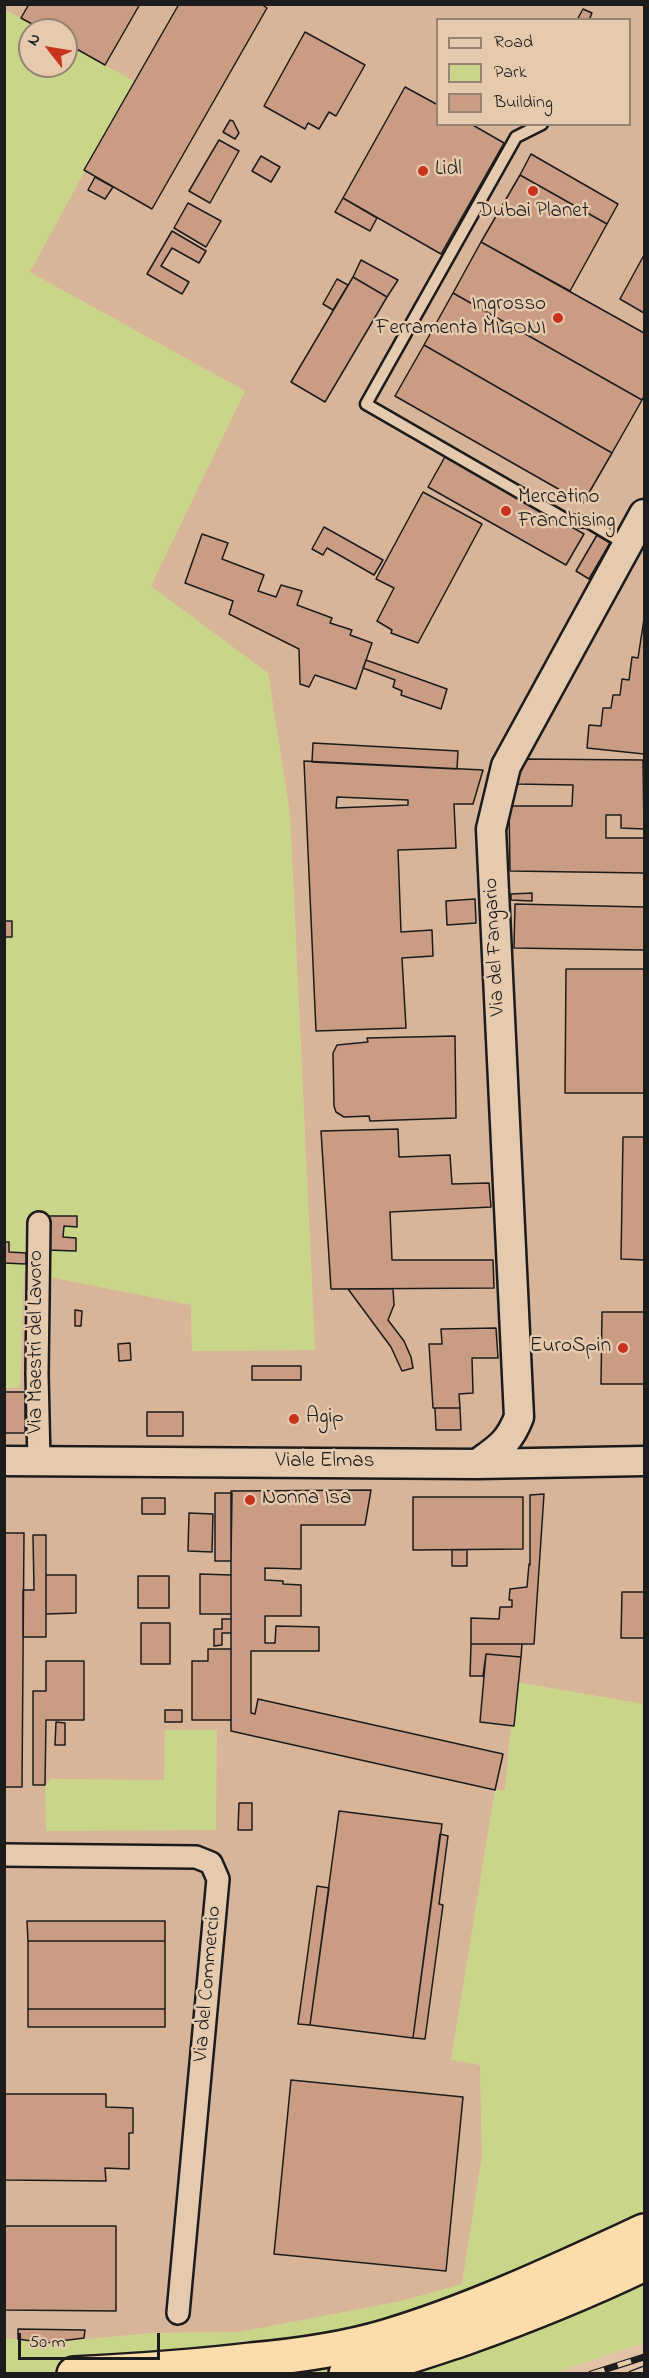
<!DOCTYPE html>
<style>
body{margin:0}
#map{position:relative;width:649px;height:2378px;overflow:hidden;background:#e3c3a7;font-family:"Indie Flower",sans-serif}
canvas{display:block}
.frame{position:absolute;inset:0;border:6px solid #1c1c1c;pointer-events:none}
.legend{position:absolute;left:436px;top:18px;width:195px;height:108px;box-sizing:border-box;background:#e6caae;border:2px solid #958474;margin:0;padding:8px 10px;list-style:none;font-size:18px;color:#1c1c1c}
.legend li{display:flex;align-items:center;gap:12px;height:30px}
.legend b{width:30px;border:2px solid #958474}
.north{position:absolute;left:18px;top:18px;width:60px;height:60px;box-sizing:border-box;background:#e6caae;border:2px solid #958474;border-radius:50%;rotate:301deg;font-size:16px;font-weight:700;line-height:24px;text-align:center;color:#1c1c1c}
.north::after{content:'';display:block;margin:auto;width:21px;height:27px;background:#c8321e;clip-path:polygon(50% 0,100% 100%,50% 72%,0 100%)}
.scale{position:absolute;left:18px;top:2333px;width:142px;height:27px;box-sizing:border-box;border:3px solid #1c1c1c;border-top:0;padding-left:8px;font-size:18px;line-height:21px;white-space:nowrap;color:#1c1c1c;-webkit-text-stroke:4px #e6caae;paint-order:stroke}
</style>
<div id="map">
<canvas width="649" height="2378"></canvas>
<div class="frame"></div>
<ul class="legend">
<li><b style="height:8px;background:#e6caae"></b>Road</li>
<li><b style="height:16px;background:#c9d68a"></b>Park</li>
<li><b style="height:16px;background:#ca9c83"></b>Building</li>
</ul>
<div class="north">N</div>
<div class="scale">50 m</div>
</div>
<script>
const c = document.querySelector('canvas').getContext('2d');
c.lineJoin = 'round';
function fillPath(path, color) { c.fillStyle = color; c.fill(path, 'evenodd'); }
function strokePath(path, color, width, dash) { c.strokeStyle = color; c.lineWidth = width; c.lineCap = dash ? 'butt' : 'round'; c.setLineDash(dash || []); c.stroke(path); }
function drawText(font, color, halo, rows, align = 'center') {
  c.font = font + ' "Indie Flower",sans-serif'; c.lineWidth = 5; c.setLineDash([]); c.textBaseline = 'middle'; c.strokeStyle = halo; c.fillStyle = color; for (const [text, x, y, turn = 0] of rows) {
    c.save(); c.translate(x, y); c.rotate((+turn || 0) * Math.PI / 180); c.textAlign = isNaN(turn) ? turn : align; if (halo) c.strokeText(text, 0, 0); c.fillText(text, 0, 0); c.restore();
  }
}
fillPath(new Path2D(`
 M5 4 644 5V1704L515 1682 505 1790H495L451 2059 480 2065 482 2156 462 2284 402 2301 239 2332 153 2333 45 2343 4 2338V1388H20L24 1271 191 1305 192 1351 315 1350 290 814 268 673 150 586 245 391 29 272 134 82 66 44V30H42L5 9ZM438 20H630V124H438Z`), '#d8b499');
fillPath(new Path2D(`
 M4 9 42 30H30V66H66V44L134 81 30 272 245 391 151 586 268 673 290 814 315 1350 192 1351 191 1305 24 1272 20 1388H4Z
 M515 1682 644 1704V2343L551 2374H5V2338L45 2343 153 2333 239 2332 402 2301 462 2284 482 2156 480 2065 451 2060 495 1790H505Z
 M165 1730H217L216 1830 46 1831 45 1785 51 1779 164 1780Z`), '#c9d68a');
const building = new Path2D(`
 M29 4H140L105 65 66 43V30H43L21 18Z
 M179 4H261L267 8 152 209 84 170Z
 M583 9 592 13 589 20H577Z
 M305 32 365 65 336 116 329 112 319 129 308 123 305 129 264 106Z
 M405 87 438 105V124H471L504 143 441 254 343 198Z
 M230 120 233 121 239 133 235 139 223 132Z
 M219 140 239 151 210 203 189 191Z
 M531 154 618 204 607 224 520 175Z
 M261 156 280 167 271 182 252 171Z
 M520 175 607 224 570 291 481 242Z
 M95 177 113 187 105 199 88 190Z
 M343 198 377 218 370 231 335 212Z
 M188 203 221 221 206 247 174 228Z
 M172 231 206 251 199 263 172 248 161 266 189 282 182 294 147 274Z
 M481 242 644 333V396L642 400 453 293Z
 M644 255V313L620 299Z
 M361 260 398 280 387 297 353 277Z
 M353 277 387 297 325 402 291 382Z
 M337 279 348 285 333 310 323 304Z
 M453 293 642 400 612 453 424 345Z
 M424 345 612 453 583 503 395 396Z
 M446 455 584 534 566 565 428 487Z
 M423 492 482 524 418 643 391 633 392 630 377 621 394 588 376 579Z
 M324 527 383 560 374 575 327 548 323 555 312 549Z
 M202 534 228 543 222 559 264 575 258 591 276 597 281 585 302 591 297 605 332 618 330 623 352 630 350 635 372 643 356 689 315 675 309 687 300 684 299 649 229 614 233 601 185 583Z
 M597 535 610 543 589 579 576 571Z
 M644 619V754L587 748 589 725 601 726 603 708H611L613 695H620L622 679 629 680 632 657 638 658Z
 M366 660 447 689 441 709 401 695 402 691 393 687 395 680 363 668Z
 M313 743 458 751 457 769 312 762Z
 M525 759 643 760 644 829 621 828V815H606V838H644V873L510 871 509 806H572L573 785 516 784Z
 M304 761 483 770 473 804H454L456 848 398 850 401 932 432 930 433 956 402 958 406 1028 316 1031ZM337 797 408 800V805L336 808Z
 M532 893V901L511 900V894Z
 M475 899 476 923 447 925 446 901Z
 M515 904 644 907V950L514 948Z
 M4 921H12V937H4Z
 M566 969H644V1093H565Z
 M455 1036 456 1118 370 1121 369 1116 344 1117 336 1112 334 1106 333 1053 337 1045 368 1042 367 1038Z
 M398 1129 399 1157 450 1155 452 1184 489 1183 491 1207 390 1212 392 1260H493L494 1288 331 1289 321 1131Z
 M623 1137H644V1260L621 1259Z
 M48 1216H77V1227L64 1226 63 1237 76 1238V1251L47 1250Z
 M4 1242H9V1252L26 1253V1264L4 1263Z
 M348 1289H393L394 1305 388 1320 404 1341 411 1357 413 1368 402 1371 391 1347Z
 M75 1310 82 1311 81 1326H75Z
 M602 1312H644V1384H601Z
 M496 1328 498 1358H472L473 1393 459 1394 460 1408H433L429 1344H442L441 1329Z
 M130 1343 131 1360 119 1361 118 1344Z
 M252 1366H301V1380H252Z
 M4 1392H25V1433H4Z
 M435 1408H460L461 1430H436Z
 M147 1412H183V1436H147Z
 M371 1490 365 1525H301V1569L265 1568V1580L283 1581V1584L301 1585V1616H265V1643H275L276 1626 319 1627V1651H251V1713L255 1714 258 1699 503 1754 495 1790 231 1731V1491Z
 M215 1493H232L231 1561H215Z
 M544 1494 534 1644H471V1618L499 1619 500 1607H512V1600H509L510 1589 527 1587 529 1564 530 1565V1495Z
 M413 1497H523V1549L413 1550Z
 M142 1498H165V1514H142Z
 M189 1513 213 1514 212 1552 188 1551Z
 M4 1533H24L22 1787H4Z
 M33 1535H46V1637H23V1590H34Z
 M452 1550H467V1566H452Z
 M200 1574 231 1575V1614H200Z
 M46 1575H76V1613L46 1614Z
 M138 1576H169V1608H138Z
 M622 1592H644V1638H621Z
 M222 1619H231V1633H222V1645L214 1646V1629H222Z
 M141 1623H170V1664H141Z
 M471 1644H522L521 1657 486 1654 483 1676H470Z
 M208 1649H231V1720H192V1661H208Z
 M486 1654 521 1657 514 1726 480 1722Z
 M46 1661H84V1720H46L45 1785H33V1691H46Z
 M165 1710H182V1722H165Z
 M56 1722 65 1723V1745H55Z
 M239 1803H252V1830H238Z
 M339 1811 442 1824 413 2038 310 2025Z
 M440 1834 448 1836 439 1904 443 1905 425 2039 413 2038Z
 M317 1886 329 1888 310 2025 298 2024Z
 M27 1921H165V1941H28Z
 M28 1941H165V2009H28Z
 M28 2009H165V2027H28Z
 M291 2080 463 2097 446 2271 274 2254Z
 M4 2094H106V2107L133 2108V2133H129V2169L105 2168 106 2181 4 2180Z
 M4 2226H116V2311L4 2310Z
 M18 2329 85 2330 84 2338 45 2343 18 2339Z`);
fillPath(building, '#ca9c83');
strokePath(building, '#1c1c1c', 1.5);
const service = new Path2D(`
 M542 124 516 137 366 404 567 520 588 522 627 545`);
const minor = new Path2D(`
 M39 1223 37 1374 39 1462
 M4 1855 196 1857 211 1863 218 1879 178 2313`);
const secondary = new Path2D(`
 M4 1461 477 1464 644 1461
 M477 1464C498 1449 509 1443 519 1417L491 829 506 766 644 514`);
const trunk = new Path2D(`
 M74 2374C133 2371 192 2367 251 2360 295 2356 341 2350 385 2337 475 2310 559 2270 644 2231
 M346 2374C386 2365 426 2351 465 2338 526 2316 586 2292 644 2264`);
strokePath(service, '#1c1c1c', 15);
strokePath(minor, '#1c1c1c', 26);
strokePath(secondary, '#1c1c1c', 33);
strokePath(trunk, '#1c1c1c', 38);
strokePath(service, '#e6caae', 10);
strokePath(minor, '#e6caae', 21);
strokePath(secondary, '#e6caae', 28);
strokePath(trunk, '#fddcac', 33);
const rail = new Path2D(`
 M591 2374 644 2357
 M631 2374 644 2369`);
strokePath(rail, '#1c1c1c', 7);
strokePath(rail, '#e6caae', 4.5, [14]);
for (const [x, y, r, color] of [
 [423,171,6,"#c8321e"],
 [533,191,6,"#c8321e"],
 [558,318,6,"#c8321e"],
 [506,511,6,"#c8321e"],
 [623,1348,6,"#c8321e"],
 [294,1419,6,"#c8321e"],
 [250,1500,6,"#c8321e"]
]) { const dot = new Path2D(); dot.arc(x, y, r, 0, 2 * Math.PI); c.fillStyle = color; c.fill(dot); strokePath(dot, '#e6caae', 2); }
drawText('21px', '#1c1c1c', '#e6caae', [
 ["Lidl",435,171],
 ["Dubai Planet",533,213,"center"],
 ["Ingrosso",546,306,"right"],
 ["Ferramenta MIGONI",546,330,"right"],
 ["Mercatino",518,499],
 ["Franchising",518,523],
 ["EuroSpin",611,1348,"right"],
 ["Agip",306,1419],
 ["Nonna Isa",262,1500]
], 'left');
drawText('21px', '#1c1c1c', '#e6caae', [
 ["Via del Fangario",496,947,-93],
 ["Via Maestri del Lavoro",38,1342,-90],
 ["Viale Elmas",325,1463],
 ["Via del Commercio",209,1984,-85]
]);
</script>
